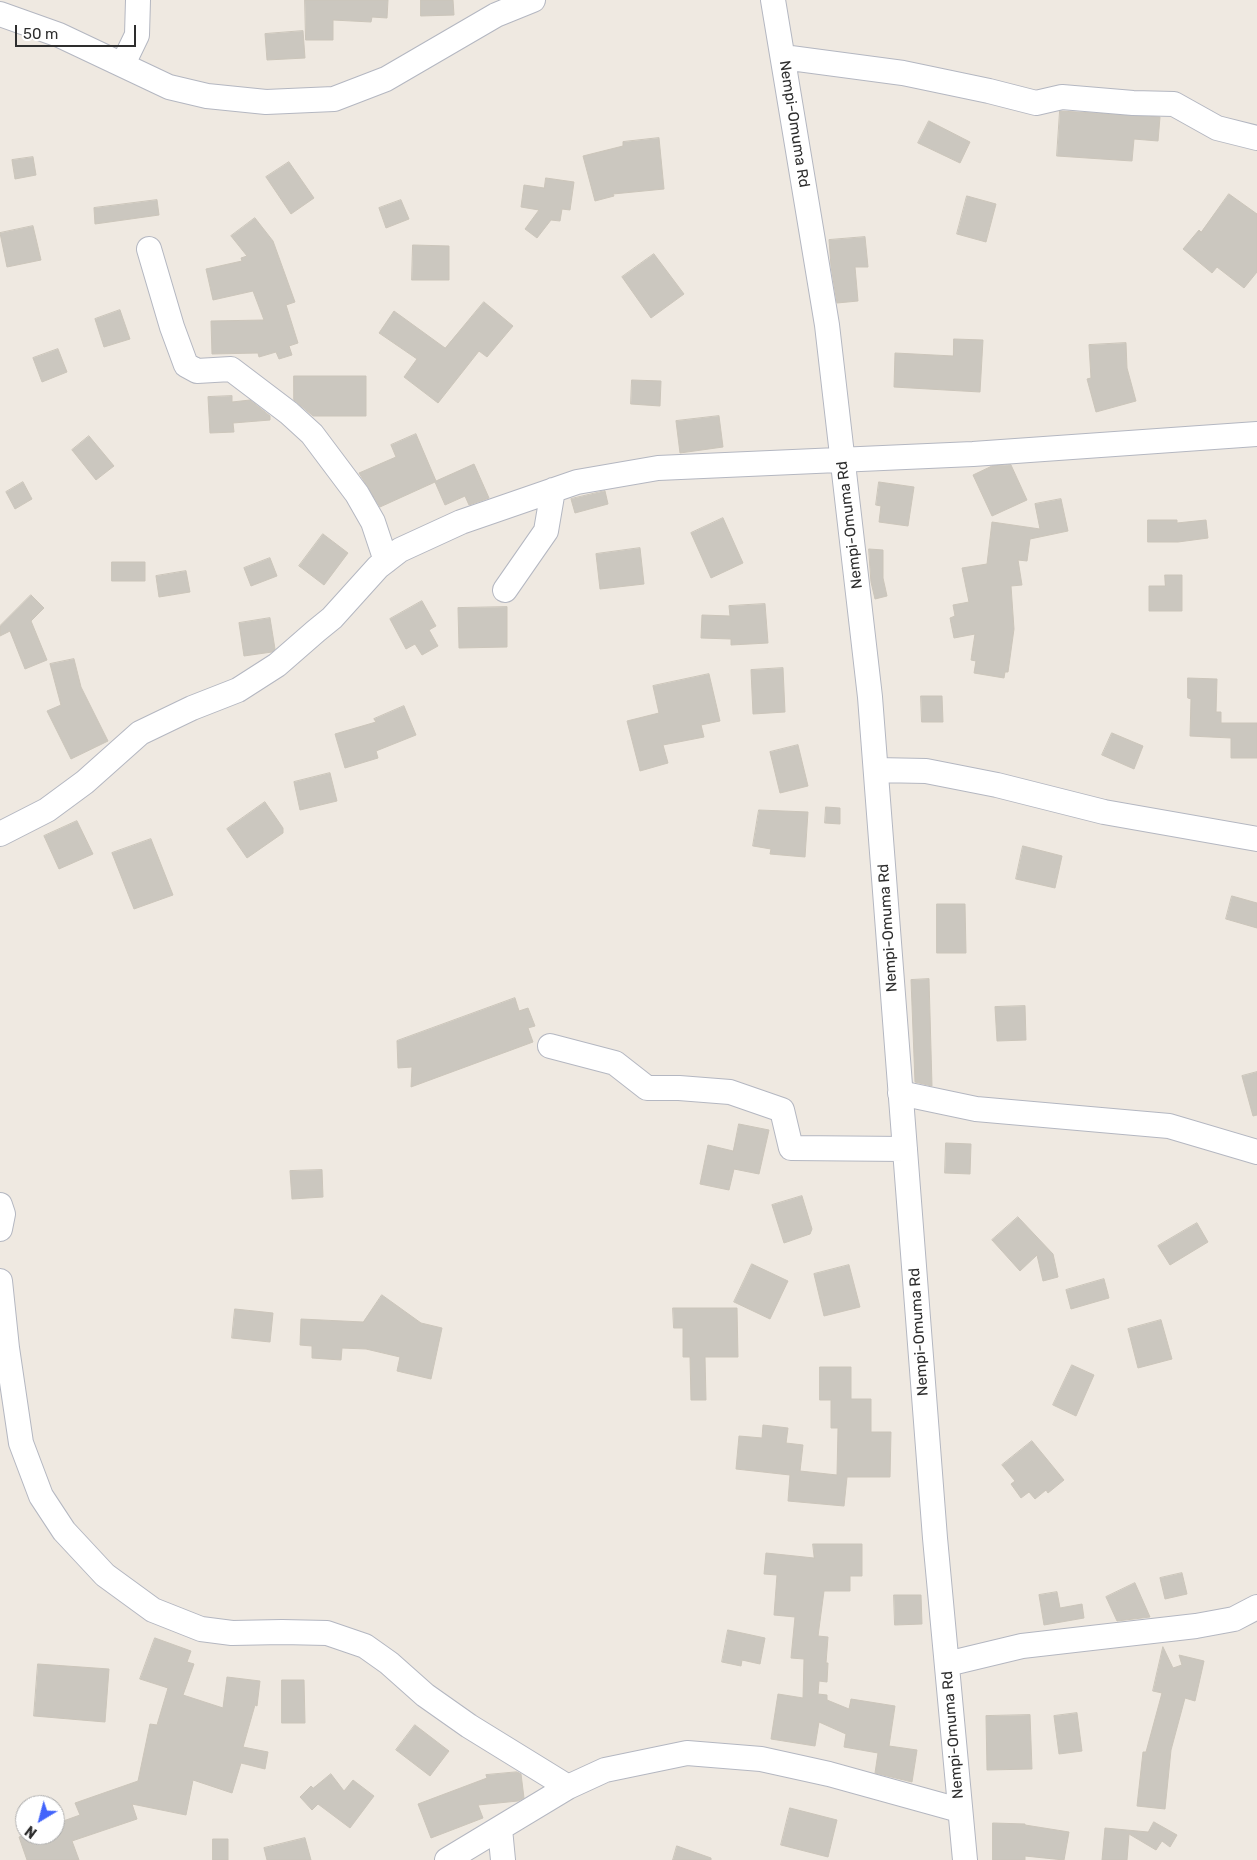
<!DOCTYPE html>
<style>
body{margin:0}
#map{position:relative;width:1257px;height:1860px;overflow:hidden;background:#efe9e1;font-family:Rubik,sans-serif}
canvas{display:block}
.north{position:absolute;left:15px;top:1795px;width:50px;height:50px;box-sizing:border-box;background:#fff;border:1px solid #ababab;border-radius:50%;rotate:217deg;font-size:14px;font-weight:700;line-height:20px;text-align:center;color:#2e2e2e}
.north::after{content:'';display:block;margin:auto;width:18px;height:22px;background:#4264fb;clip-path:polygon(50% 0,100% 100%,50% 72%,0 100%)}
.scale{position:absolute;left:15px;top:25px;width:121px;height:22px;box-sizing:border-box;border:2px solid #2e2e2e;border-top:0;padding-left:6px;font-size:15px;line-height:18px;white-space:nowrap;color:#2e2e2e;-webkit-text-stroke:4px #fff;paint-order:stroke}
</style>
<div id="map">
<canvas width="1257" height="1860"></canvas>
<div class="north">N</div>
<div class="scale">50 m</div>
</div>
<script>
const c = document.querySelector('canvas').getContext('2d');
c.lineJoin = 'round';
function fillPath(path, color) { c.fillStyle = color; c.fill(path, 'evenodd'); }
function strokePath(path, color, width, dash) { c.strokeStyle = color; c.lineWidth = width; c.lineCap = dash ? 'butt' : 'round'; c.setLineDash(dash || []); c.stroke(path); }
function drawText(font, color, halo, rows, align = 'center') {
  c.font = font + ' Rubik,sans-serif'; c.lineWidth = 4; c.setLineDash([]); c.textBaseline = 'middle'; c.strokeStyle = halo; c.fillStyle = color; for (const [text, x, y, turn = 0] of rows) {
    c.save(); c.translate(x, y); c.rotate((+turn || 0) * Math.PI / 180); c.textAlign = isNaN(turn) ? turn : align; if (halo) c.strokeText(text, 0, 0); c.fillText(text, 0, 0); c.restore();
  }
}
const building = new Path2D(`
 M305 0H388L387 18 372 17 371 22 333 20V40H306Z
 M421 0H453L454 15 421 16Z
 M303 31 305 58 267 60 265 34Z
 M1060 111 1160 117 1158 141 1134 139 1132 161 1057 156Z
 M929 121 970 142 960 163 918 143Z
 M659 138 664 189 613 194 614 196 595 201 583 156 623 146V142Z
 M33 157 36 175 15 179 12 160Z
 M289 162 314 198 291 214 266 177Z
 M546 178 574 182 570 210 562 209 560 221 551 220 537 238 525 229 539 210 521 207 524 185 544 188Z
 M1229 194 1257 214V272L1244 288 1217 267 1212 273 1183 249 1199 230 1201 232Z
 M967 196 996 204 986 242 957 234Z
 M157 200 159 215 95 224 94 208Z
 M401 200 409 219 386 228 379 208Z
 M255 218 273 241 295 302 286 305 298 343 289 346 292 355 279 359 276 352 259 357 258 353 212 354 211 321 264 320 253 291 213 300 206 269 242 261 241 258 247 256 231 236Z
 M33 226 41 260 7 267 0 233Z
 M865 237 868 267H855L858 301 837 303 831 266 829 240Z
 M413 245 449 246V280H412Z
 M654 254 684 294 651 318 622 277Z
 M484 302 513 326 487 357 479 351 438 403 404 377 417 359 379 333 394 311 445 348Z
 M120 310 130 339 104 347 95 319Z
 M954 339 983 340 980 392 894 387 895 353 953 356Z
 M1126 343 1127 368 1136 401 1096 412 1087 379 1091 378 1089 345Z
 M58 349 67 372 42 382 33 358Z
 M294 376H366V416H313L294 400Z
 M632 380 661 381 660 406 631 404Z
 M232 396V402L250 400 270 416V420L233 423 234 432 210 433 208 397Z
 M719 416 723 447 680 453 676 421Z
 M416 434 436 481 474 464 489 498 469 505 465 496 445 505 435 482 380 507 359 473 396 457 391 445Z
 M89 436 114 466 96 480 72 450Z
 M1011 465 1027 500 992 516 973 475 992 466Z
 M23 482 32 499 15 509 6 492Z
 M879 482 914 487 908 526 879 522 881 506 876 505Z
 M605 491 608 504 575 513 571 499Z
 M1061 499 1068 531 1030 539 1027 561 1018 560 1022 585 1011 586 1014 629 1008 672H1005L1004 678 974 673 976 661 971 660 975 634 954 638 950 618 955 616 953 605 969 602 962 568 987 564 992 522 1040 529 1035 504Z
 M723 518 743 563 711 578 691 533Z
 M1148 520H1177V523L1206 520 1208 538 1178 542H1148Z
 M323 534 348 553 324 585 299 566Z
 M640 548 644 584 600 589 596 554Z
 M869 549 883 550V578L887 596 875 599 871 582Z
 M270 558 277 576 251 586 244 568Z
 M112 562H145V581H112Z
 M186 571 190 592 159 597 156 576Z
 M1165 575H1182V611H1149V586H1165Z
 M31 595 44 608 31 621 47 660 25 669 10 631 0 636V626Z
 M422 601 436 626 429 630 438 646 422 655 415 644 406 649 390 619Z
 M765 604 768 643 731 645V639L701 638 702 615 730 616 729 606Z
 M507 607V647L459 648 458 608Z
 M270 618 275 649 272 652 244 656 239 623Z
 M74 659 81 687 108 741 71 759 47 711 61 705 50 664Z
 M783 668 785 712 753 714 751 670Z
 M709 674 720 721 701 725 704 737 663 745 668 763 640 771 627 721 659 713 653 686Z
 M1188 678 1217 679 1216 712H1221V723H1257V758H1231V738L1190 736 1191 699 1188 698Z
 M921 696H942L943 722H922Z
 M404 706 416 735 376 751 378 758 345 768 335 734 376 722 374 719Z
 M1112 733 1143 746 1134 769 1102 755Z
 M798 745 808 786 780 793 770 752Z
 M330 773 337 801 300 810 294 782Z
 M265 802 283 828V833L247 858 227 829Z
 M826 807 840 808V824L825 823Z
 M759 810 808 812 805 857 770 854 771 849 753 846Z
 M77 821 93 854 59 869 44 836Z
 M151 839 173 895 134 909 112 853Z
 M1023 846 1062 856 1055 888 1016 879Z
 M1232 896 1257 903V928L1226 919Z
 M937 904H965L966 953H937Z
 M929 979 932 1086 915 1082 911 980Z
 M515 998 519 1011 528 1008 535 1026 528 1028 533 1042 411 1087 412 1067 398 1068 397 1041Z
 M1025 1006 1026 1040 997 1041 995 1007Z
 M1257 1072V1115L1253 1116 1242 1076Z
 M739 1124 769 1130 759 1174 734 1169 729 1190 700 1184 708 1145 733 1151Z
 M946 1143 971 1144 970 1174 945 1173Z
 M322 1170 323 1197 292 1199 290 1171Z
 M802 1196 812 1229 810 1234 784 1243 772 1205Z
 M1018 1217 1053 1254 1058 1277 1043 1281 1037 1255 1020 1271 992 1240Z
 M1197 1223 1208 1242 1170 1265 1158 1246Z
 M752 1264 788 1281 770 1319 734 1302Z
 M849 1265 860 1307 824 1316 814 1274Z
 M1104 1279 1109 1298 1071 1309 1066 1290Z
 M382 1295 421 1323 442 1328 431 1379 397 1371 400 1357 366 1349 342 1348 341 1360 312 1358V1346L300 1345 301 1319 363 1322Z
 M673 1308H737L738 1357H705L706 1400H691L690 1357H683V1328H674Z
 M235 1309 273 1313 270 1342 232 1338Z
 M1161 1320 1172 1359 1138 1368 1128 1329Z
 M1072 1365 1094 1375 1076 1416 1053 1405Z
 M820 1367H851V1399H871V1432H891L890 1477H847L844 1506 788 1501 790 1475 736 1469 739 1436 762 1438 763 1425 788 1428 786 1443 803 1445 800 1471 837 1475 838 1428H831V1400H820Z
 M1032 1441 1064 1480 1048 1493 1046 1490 1035 1499 1029 1492 1021 1498 1011 1484 1015 1481 1002 1465Z
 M813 1544H862V1576H850V1591H824L818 1636 828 1637 826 1663H828L827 1682 819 1681 818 1694 827 1695V1700L849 1709 851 1699 895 1706 889 1746 917 1750 912 1782 875 1773 878 1753 844 1747 846 1734 819 1722 815 1746 771 1739 778 1694 803 1698 804 1659 791 1658 795 1617 774 1615 777 1575 764 1574 766 1553 814 1558Z
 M1182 1573 1187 1594 1165 1599 1160 1578Z
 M1135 1583 1150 1617 1117 1621 1106 1597Z
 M1057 1592 1060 1608 1082 1604 1084 1618 1044 1625 1039 1595Z
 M894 1595H921L922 1624 895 1625Z
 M728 1630 765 1638 760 1664 742 1660 741 1666 722 1662Z
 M155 1638 191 1651 187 1662 194 1664 183 1695 223 1708 227 1677 260 1681 257 1706 255 1705 243 1747 268 1752 265 1769 241 1763 232 1793 193 1780 186 1815 132 1804 137 1819 72 1841 79 1860H27L19 1837 26 1835H55V1824L80 1815 75 1803 138 1781 150 1724 157 1725 168 1688 140 1679Z
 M1163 1647 1173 1668 1182 1665 1179 1655 1204 1661 1195 1701 1185 1698 1171 1750 1165 1809 1137 1806 1143 1752H1146L1162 1693 1153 1691Z
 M38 1664 109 1669 105 1722 34 1716Z
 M282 1680H304L305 1723H282Z
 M1077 1713 1082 1751 1059 1754 1054 1716Z
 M1030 1715 1032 1769 987 1770 986 1716Z
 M415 1725 449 1751 430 1776 396 1750Z
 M517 1772 521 1774 524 1798 518 1801 478 1805 483 1818 431 1838 418 1804 487 1778 486 1775Z
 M331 1774 344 1791 353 1780 374 1796 350 1828 318 1804 312 1810 300 1797 311 1786 313 1788Z
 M790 1808 837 1820 828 1857 781 1845Z
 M1154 1822 1177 1835 1170 1847 1162 1841 1156 1850 1129 1834 1127 1860H1102L1105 1828 1148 1832Z
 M993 1823 1025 1824V1825L1069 1832 1064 1860 1025 1856V1860H993Z
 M305 1838 311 1860H267L264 1848Z
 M213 1839H228V1860H213Z
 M677 1846 711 1858V1860H673Z`);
fillPath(building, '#cbc7bf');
strokePath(building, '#cbc5ba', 1);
const minor = new Path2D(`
 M773 0 827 325 870 697 935 1538 965 1860
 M0 14 59 35 169 87 207 96 266 102 334 99 386 79 496 15 533 0
 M783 57 903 73 989 91 1036 103 1062 97 1133 103 1174 104 1217 128 1257 138
 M123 64 137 35 138 0
 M149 249 172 327 186 365 197 371 231 369 289 413 312 434 357 494 373 522 386 561
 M505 590 546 531 553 490
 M876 770 926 771 997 785 1104 812 1257 839
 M0 834 47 810 85 782 140 733 192 708 238 690 277 665 316 631 332 618 378 567 400 550 461 522 577 482 658 468 973 454 1257 434
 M550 1046 615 1063 647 1088H679L730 1092 782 1110 791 1148 905 1149
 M900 1093 976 1109 1169 1126 1257 1152
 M0 1205 3 1214 0 1229
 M0 1281 7 1348 21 1443 41 1496 64 1531 105 1575 153 1610 201 1629 232 1633 282 1632 327 1633 365 1646 389 1663 425 1695 469 1726 568 1787
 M947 1664 1022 1646 1196 1626 1234 1619 1257 1607
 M500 1829 503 1860
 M447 1860 568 1787 605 1770 687 1753 761 1759 829 1774 959 1810`);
strokePath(minor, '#b4b7c1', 26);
strokePath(minor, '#fff', 24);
drawText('15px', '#2e2e2e', '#fff', [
 ["Nempi-Omuma Rd",794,124,81],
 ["Nempi-Omuma Rd",850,525,-97],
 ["Nempi-Omuma Rd",888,928,-94],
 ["Nempi-Omuma Rd",919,1332,-94],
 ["Nempi-Omuma Rd",953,1735,-95]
]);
</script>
